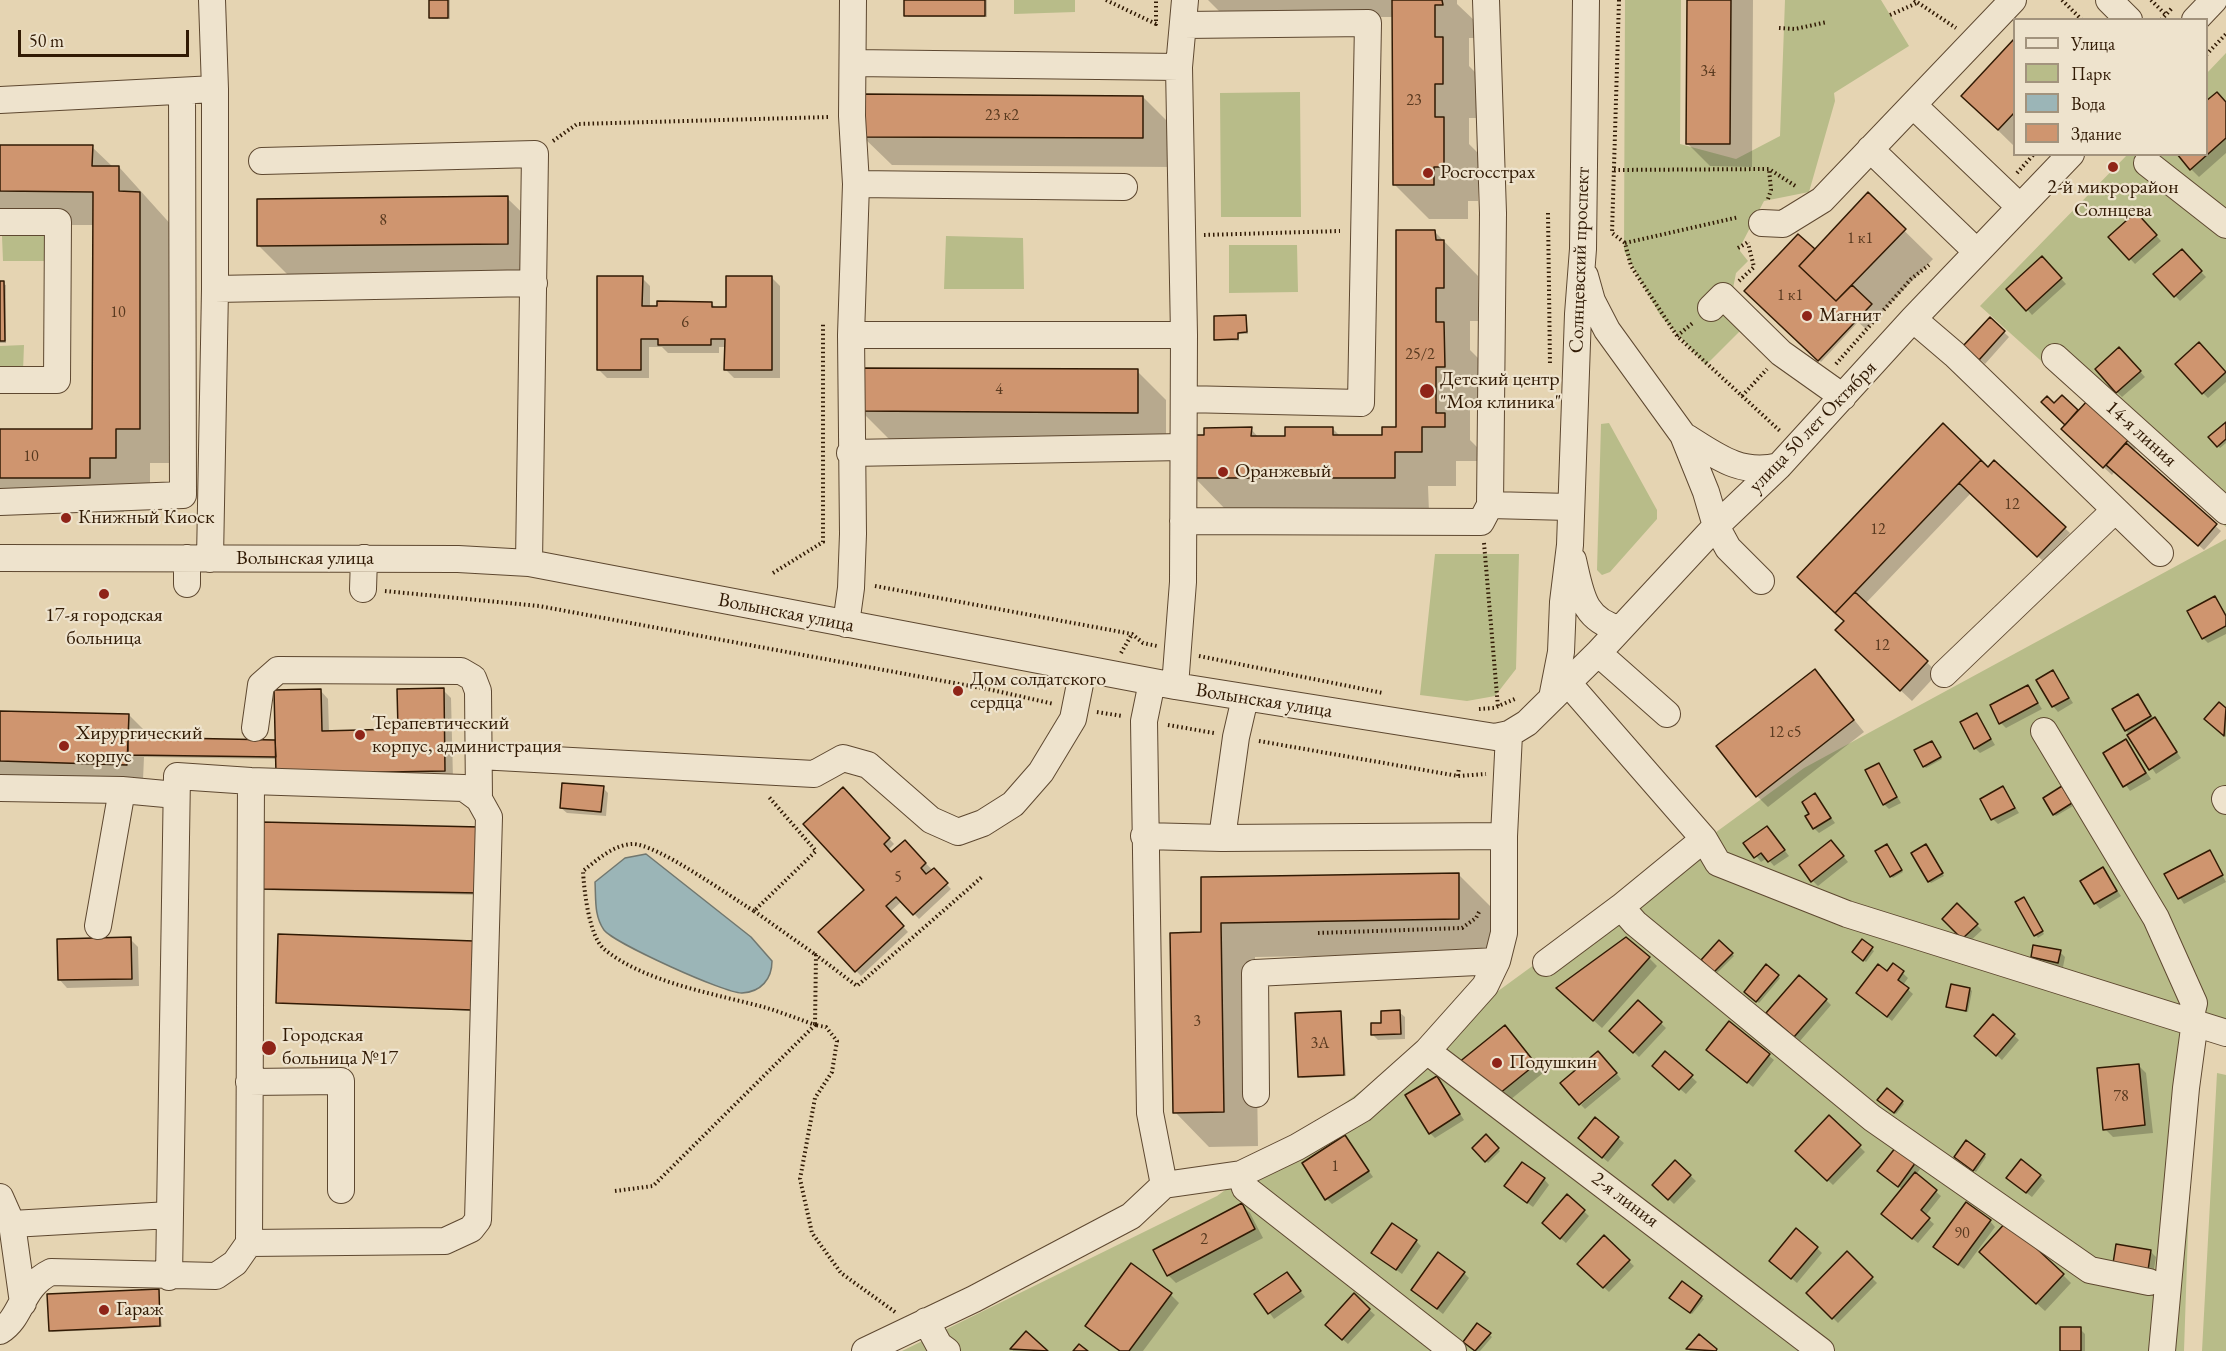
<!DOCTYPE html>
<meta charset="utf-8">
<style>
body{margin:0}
#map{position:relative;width:2226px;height:1351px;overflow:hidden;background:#e5d4b2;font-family:"EB Garamond",serif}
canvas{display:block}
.legend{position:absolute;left:2013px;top:18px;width:195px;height:138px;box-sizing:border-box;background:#eee3cd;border:2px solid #a2937d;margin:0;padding:8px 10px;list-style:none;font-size:18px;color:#311a04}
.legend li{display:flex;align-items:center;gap:12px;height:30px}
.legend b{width:30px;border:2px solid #a2937d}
.scale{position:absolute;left:18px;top:30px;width:171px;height:27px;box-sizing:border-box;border:3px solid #311a04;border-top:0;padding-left:8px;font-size:18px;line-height:21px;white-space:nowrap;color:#311a04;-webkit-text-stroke:4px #eee3cd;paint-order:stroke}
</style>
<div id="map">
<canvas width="2226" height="1351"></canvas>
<ul class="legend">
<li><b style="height:8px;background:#eee3cd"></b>Улица</li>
<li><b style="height:16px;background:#b8bc89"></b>Парк</li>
<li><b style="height:16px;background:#9bb5b7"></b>Вода</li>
<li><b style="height:16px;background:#cf956f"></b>Здание</li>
</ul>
<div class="scale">50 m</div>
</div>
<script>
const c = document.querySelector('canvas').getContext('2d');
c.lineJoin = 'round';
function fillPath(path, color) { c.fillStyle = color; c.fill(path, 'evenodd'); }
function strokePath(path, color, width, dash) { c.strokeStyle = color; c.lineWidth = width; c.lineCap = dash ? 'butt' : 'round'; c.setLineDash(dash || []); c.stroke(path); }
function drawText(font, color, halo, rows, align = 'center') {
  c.font = font + ' "EB Garamond",serif'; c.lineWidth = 4.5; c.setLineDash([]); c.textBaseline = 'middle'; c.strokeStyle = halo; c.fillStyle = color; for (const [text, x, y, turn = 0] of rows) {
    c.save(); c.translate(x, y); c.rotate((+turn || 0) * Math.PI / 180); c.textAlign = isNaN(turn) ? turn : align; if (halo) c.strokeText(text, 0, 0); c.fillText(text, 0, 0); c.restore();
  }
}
fillPath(new Path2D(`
 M1014 0H1075V12L1014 14Z
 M1625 0H1681L1680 144 1736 159 1780 136 1785 0H1881L1909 46 1834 93 1835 101 1809 192 1764 201 1740 247V251L1748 261 1736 273 1731 299 1747 324 1706 365 1660 315 1624 251Z
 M2226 53V527L1980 306 2127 155 2206 154 2207 73Z
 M1300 92 1301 217H1221L1220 93Z
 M2 236H49L48 261H3Z
 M946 236 1023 238 1024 289H944Z
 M1229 245H1297L1298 292 1229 293Z
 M24 345 23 371 0 372V346Z
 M1609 423 1657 510V519L1610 572 1602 575 1597 570 1601 424Z
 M2226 539V1026L2195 1022 2184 1351H902L1217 1196 1804 768Z
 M1435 554H1519L1516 669 1495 696 1467 701 1420 695Z
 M2217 1073 2226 1075V1351H2202Z`), '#b8bc89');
const water = new Path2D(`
 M646 854 751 937 772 961C772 979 761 992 742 993 726 994 614 943 604 930 594 916 596 899 595 882L625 858Z`);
fillPath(water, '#9bb5b7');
strokePath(water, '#71776f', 1.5);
fillPath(new Path2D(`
 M430 0H450V19H432Z
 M906 0H987V17H908Z
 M1208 0H1457V4L1476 22V38H1469V66L1476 73 1477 118H1469V144L1478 153V201H1468V219H1429L1394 184V17H1225Z
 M1688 0H1753L1752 167 1710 166 1688 144Z
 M2014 41V146L1963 96Z
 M1143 97 1172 126V167L892 165 862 136Z
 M2226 103V153L2199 177 2191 169 2206 154Z
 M0 146 92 147 113 167H119L174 228V463H150V492L124 491V512H7L0 504V430H94V225H7L0 218Z
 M1868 195 1933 259 1866 329 1858 322 1821 362 1746 291 1815 251Z
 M507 198 542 232V278L293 280 259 246Z
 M2136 214 2161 241 2135 264 2110 237Z
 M1435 232 1478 276V321H1470V350L1478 358V401H1470V440L1479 449V461H1456V486H1428L1429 512H1228L1194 477 1206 436 1251 429 1259 438 1287 437 1333 429 1341 437H1383L1398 428Z
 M2181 251 2206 277 2180 301 2155 274Z
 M2042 258 2066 284 2032 315 2027 309Z
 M642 278 650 286V308L711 303 716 308H727L772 278 780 286V378H734L726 370V347H719V353H668L662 347H649V378H607L599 370Z
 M0 283 6 285V343H0Z
 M1246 317 1248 334H1239V341L1216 339Z
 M1990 319 2009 337 1985 364 1970 351Z
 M2204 349 2226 374V382L2208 398 2203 393Z
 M2124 354 2145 377 2122 397 2117 392Z
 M1137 371 1166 400V442L890 440 861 411Z
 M2062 397 2078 412 2089 401 2138 446 2133 452 2221 531 2204 550 2115 471 2112 475 2071 437 2054 405Z
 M2226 425V443L2220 448 2211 438Z
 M1943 426 1988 469 1995 462 2070 533 2043 561 1971 493 1865 604 1938 673 1912 701 1848 641 1846 621 1810 588Z
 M2215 597 2226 614V634L2208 643 2203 638Z
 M1815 671 1864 732 1768 807 1757 796Z
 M2053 672 2073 703 2058 712 2053 706Z
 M2028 687 2042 709 2006 728 2001 723Z
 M320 690 328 699 329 732 400 731 443 690 451 698 453 779 285 781 277 759 144 757 143 780 0 776V712L129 715 145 731V739L274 757Z
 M2138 696 2181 758 2156 774 2126 730Z
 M2219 704 2226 710V737L2211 724Z
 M1977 715 1995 745 1980 753 1975 748Z
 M2126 741 2151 779 2130 791 2105 754Z
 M1932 743 1942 759 1926 768 1924 766Z
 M1878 764 1901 803 1889 809 1884 804Z
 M603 788 608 793 606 816 567 813 561 808Z
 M2003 788 2019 813 1998 824 1993 819Z
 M843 789 894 844 888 850 891 854 905 842 951 889 919 919 902 901 890 912 908 932 861 976 820 932 866 890Z
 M2064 790 2073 806 2056 816 2054 814Z
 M1815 795 1835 823 1819 833 1814 828 1811 814Z
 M480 828 481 895 264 890 261 888Z
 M1767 828 1789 856 1774 866 1767 858 1761 862 1746 843Z
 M1836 847 1848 862 1818 886 1813 881Z
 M1889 848 1903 872 1893 878 1891 876Z
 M1928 848 1944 876 1931 883 1929 881Z
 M2210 852 2226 882 2184 904 2166 875Z
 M2103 869 2121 896 2100 909 2095 903Z
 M1458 874 1493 909V953L1255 957 1258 1146 1209 1147 1175 1112 1203 933 1202 878Z
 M2026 901 2044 934 2038 938 2017 903Z
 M1957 906 1982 930 1968 943 1944 919Z
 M130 939 138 947 139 986 67 988 59 979Z
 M1862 941 1874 951 1866 962 1856 954Z
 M473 942V1011L278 1002Z
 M1720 942 1734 956 1717 973 1703 960Z
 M2060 952 2065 957 2063 967 2038 962 2032 957Z
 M1649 958 1657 966 1602 1028 1566 996Z
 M1894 965 1908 978 1903 985 1913 994 1892 1021 1858 993 1888 973Z
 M1767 967 1780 978 1759 1003 1746 992Z
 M1970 989 1972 991 1968 1012 1948 1007Z
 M1826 1000 1831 1005 1800 1041 1773 1018Z
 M1638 1002 1666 1028 1639 1057 1612 1031Z
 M1340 1012 1346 1076 1302 1078 1300 1076Z
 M1399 1012 1405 1017V1039L1378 1040 1373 1035Z
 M1993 1016 2019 1040 2002 1060 1981 1041Z
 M1729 1023 1774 1060 1753 1087 1713 1055Z
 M1505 1027 1543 1073 1499 1109Z
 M1666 1053 1697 1082 1686 1094 1659 1071Z
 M2138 1065 2146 1073 2153 1133 2113 1137 2105 1129Z
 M1617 1074 1621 1079 1585 1109 1581 1105Z
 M1437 1078 1464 1120 1435 1138 1430 1133Z
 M1881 1102H1902L1904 1104 1896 1114Z
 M1829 1117 1865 1152 1833 1185 1797 1151Z
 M1595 1119 1624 1143 1608 1162 1585 1143Z
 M1345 1137 1373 1177 1332 1204 1327 1199Z
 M1486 1137 1500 1151 1488 1163 1474 1148Z
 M1984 1155 1986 1157 1976 1172 1958 1159Z
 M1676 1162 1696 1181 1674 1204 1654 1185Z
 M1915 1163 1920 1169 1916 1175 1941 1196 1925 1216 1934 1224 1918 1243 1888 1219 1902 1189 1879 1171Z
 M2040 1176 2045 1181 2032 1197 2013 1183Z
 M1544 1179 1549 1185 1533 1207 1511 1191Z
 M1567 1196 1589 1216 1566 1243 1549 1228Z
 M1241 1205 1250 1213 1263 1238 1176 1283 1168 1275Z
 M1990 1221 1995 1227 1964 1269 1940 1252Z
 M1604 1237 1634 1266 1609 1292 1579 1264Z
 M1416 1241 1421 1246 1402 1274 1373 1253Z
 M1817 1248 1822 1253 1797 1283 1777 1266Z
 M2151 1252 2156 1257 2152 1281 2118 1275Z
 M1847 1253 1877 1283 1838 1323 1808 1293Z
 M1989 1260 2063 1275 2071 1283 2045 1311Z
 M1464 1273 1469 1278 1443 1314 1413 1290Z
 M1287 1274 1305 1297 1274 1319 1257 1295Z
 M158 1290 162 1327 52 1332 50 1330Z
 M1171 1295 1179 1303 1143 1351H1119L1087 1325Z
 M1354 1296 1375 1315 1348 1344 1327 1325Z
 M1701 1297 1704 1299 1692 1314 1673 1300Z
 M1478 1325 1492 1337 1480 1351H1476L1465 1341Z
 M2080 1329 2085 1334V1351H2061Z
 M1027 1333 1046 1351H1013L1012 1349Z
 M1699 1336 1717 1351H1690L1688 1349Z`), '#0003');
const building = new Path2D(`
 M429 0H448V18H429Z
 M904 0H985V16H904Z
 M1392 0H1442L1443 5H1435V37H1443V84H1435V117H1444V167H1434V185H1393Z
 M1687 0H1731L1730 144H1686Z
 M2014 39V113L1998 130 1961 96Z
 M2217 92 2226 102V138L2190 170 2177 154H2206V101Z
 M861 94 1143 96V138L861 137Z
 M0 145H93L92 166H119V191L140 192V429H116V458H90V478H0V429H92L93 192 0 191Z
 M1868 192 1906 229 1836 301 1799 266Z
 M508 196V244L257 246V199Z
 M2136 212 2157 235 2129 260 2108 237Z
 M1396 230H1435L1436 240H1444V288H1436V322H1444L1445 367H1436V413H1445V427H1422V452H1395V478H1193V435H1204V428L1252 427 1251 436H1285V427H1333V435H1382V427H1396Z
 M1798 234 1815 249 1799 266 1836 301 1852 285 1872 304 1818 361 1744 291Z
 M2182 249 2202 271 2174 297 2153 274Z
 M2042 256 2062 278 2026 311 2006 289Z
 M597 276H643L642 306H657V301L712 302V307H726V276H772V370H724L725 339H711V345H658V339H641V370H597Z
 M0 281H4L5 341H0Z
 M1246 315 1247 332 1238 333V339L1214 340V316Z
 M1990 317 2005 331 1979 360 1963 346Z
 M2199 342 2226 372 2202 394 2175 364Z
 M2119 347 2141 371 2116 393 2095 369Z
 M860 368 1138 369V413L860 411Z
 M2062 395 2078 410 2065 425 2041 402 2047 396 2054 403Z
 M2089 399 2131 437 2103 468 2061 429Z
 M2226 422V439L2217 447 2208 437Z
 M1943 423 1981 460 1835 613 1797 577Z
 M2126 443 2217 524 2198 546 2106 465Z
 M1981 460 1988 467 1994 460 2066 527 2037 557 1959 483Z
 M1855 592 1928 661 1900 691 1835 630 1844 621 1835 613Z
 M2215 596 2226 616V626L2202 639 2187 611Z
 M1815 669 1854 720 1756 797 1716 746Z
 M2053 670 2069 698 2052 707 2036 680Z
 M2028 685 2038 703 1999 724 1990 705Z
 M444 688 445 771 276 774 274 690 321 689 322 731 398 729 397 689Z
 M2138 694 2151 716 2125 731 2112 709Z
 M2219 702 2226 708 2224 736 2204 719Z
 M0 711 129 714 127 765 0 761Z
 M1977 713 1991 739 1974 749 1960 722Z
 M2155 717 2177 752 2149 770 2127 735Z
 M128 737 275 740 276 757 128 755Z
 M2126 739 2146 773 2123 787 2103 753Z
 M1932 741 1941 757 1923 767 1914 750Z
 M1879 763 1897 797 1883 805 1865 770Z
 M562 783 604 786 601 812 560 808Z
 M2003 786 2015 808 1991 820 1980 799Z
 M2062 786 2072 803 2053 815 2043 798Z
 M843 787 890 838 884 844 891 852 905 840 926 863 921 868 926 874 934 868 948 883 913 915 896 897 886 906 904 926 855 972 818 932 864 890 803 824Z
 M1815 793 1831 818 1813 829 1805 816 1809 814 1802 802Z
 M261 822 480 827 479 893 260 889Z
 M1767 826 1785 850 1768 862 1761 853 1754 858 1743 843Z
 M1831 840 1844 856 1811 882 1799 865Z
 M1887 844 1902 870 1890 877 1875 851Z
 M1926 844 1943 873 1928 882 1911 853Z
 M2210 850 2223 875 2178 899 2164 874Z
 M2103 867 2117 891 2094 904 2080 881Z
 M1459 873V919L1221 923 1224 1112 1173 1113 1170 933 1201 932V877Z
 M2024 897 2043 931 2034 936 2015 902Z
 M1957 903 1978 924 1962 939 1942 919Z
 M278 934 474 941 472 1010 276 1003Z
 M131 937 132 979 58 980 57 939Z
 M1626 937 1650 957 1593 1021 1556 988Z
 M1862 939 1873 947 1863 961 1852 952Z
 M1719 940 1733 953 1714 972 1701 960Z
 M2033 945 2061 950 2058 963 2031 957Z
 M1893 963 1904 971 1898 980 1909 988 1887 1017 1856 993 1878 964 1887 971Z
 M1766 964 1779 975 1756 1002 1744 992Z
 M1799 975 1827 999 1794 1037 1766 1013Z
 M1951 984 1970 988 1966 1011 1946 1007Z
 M1638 1000 1662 1022 1633 1053 1609 1031Z
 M1400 1010 1401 1034 1371 1035V1023H1381V1011Z
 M1341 1011 1344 1075 1298 1077 1295 1013Z
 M1993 1014 2015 1034 1996 1056 1974 1036Z
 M1729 1021 1770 1054 1747 1083 1706 1050Z
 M1505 1025 1536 1064 1489 1102 1458 1063Z
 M1598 1051 1617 1073 1579 1105 1560 1083Z
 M1665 1051 1693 1075 1679 1090 1652 1066Z
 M2139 1064 2145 1125 2103 1130 2097 1068Z
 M1437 1076 1460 1114 1429 1134 1405 1095Z
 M1887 1088 1903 1101 1894 1113 1877 1100Z
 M1829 1115 1861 1145 1827 1181 1795 1151Z
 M1595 1117 1619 1137 1602 1158 1578 1138Z
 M1486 1134 1499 1148 1485 1162 1472 1148Z
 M1345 1135 1369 1171 1325 1200 1302 1163Z
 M1966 1140 1985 1154 1973 1171 1954 1157Z
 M1896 1147 1916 1162 1898 1187 1877 1171Z
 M2021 1159 2041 1175 2026 1193 2006 1178Z
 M1675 1160 1691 1175 1668 1200 1652 1185Z
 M1522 1162 1545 1178 1527 1203 1504 1186Z
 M1915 1172 1937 1190 1921 1210 1930 1218 1912 1239 1881 1214Z
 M1567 1194 1585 1210 1560 1239 1542 1223Z
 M1966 1202 1991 1220 1958 1265 1933 1247Z
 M1242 1203 1255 1229 1167 1276 1153 1250Z
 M2007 1221 2064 1274 2036 1304 1979 1252Z
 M1392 1223 1417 1240 1396 1270 1371 1253Z
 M1796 1228 1818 1247 1791 1279 1769 1261Z
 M1604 1235 1630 1260 1603 1288 1577 1264Z
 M2116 1244 2151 1250 2147 1277 2112 1270Z
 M1847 1251 1873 1277 1832 1319 1806 1293Z
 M1438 1252 1465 1272 1437 1309 1411 1290Z
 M1131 1263 1172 1293 1129 1351H1120L1085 1326Z
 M1287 1272 1301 1291 1268 1314 1254 1294Z
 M1682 1281 1702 1296 1690 1313 1669 1298Z
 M159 1289 160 1326 49 1331 47 1294Z
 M1354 1293 1370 1309 1342 1340 1325 1325Z
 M1477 1323 1491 1333 1475 1351 1463 1342Z
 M2060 1327H2081V1351H2060Z
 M1026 1331 1048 1351 1010 1349Z
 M1699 1334 1717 1349 1716 1351 1686 1349Z
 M1079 1344 1088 1351H1073Z`);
fillPath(building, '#cf956f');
strokePath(building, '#311a04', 1.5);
const minor = new Path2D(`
 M212 0 215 89
 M2109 0 2129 20
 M2195 20 2214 0
 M853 63 1179 67
 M0 100 215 89V289L210 559
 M1913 105 2020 207
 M1870 149 1977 252
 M262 161 535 154 529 563
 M2147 163 2226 225
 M856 184 1124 187
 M0 222H58L57 380H0
 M1762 223 1783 224 1822 200 2013 0
 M1585 276 1592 301 1607 330 1683 435 1706 492 1716 526 1728 548 1761 581
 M215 289 534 283
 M1711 308 1723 296 1781 353 1843 397
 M1913 319 1954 354 2160 553
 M851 335H1184
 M2055 357 2226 511
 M1184 399 1361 403 1368 23 1184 25
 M1683 435C1715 455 1740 476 1779 466
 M850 453 1183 447
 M0 502 183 495 182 91
 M1490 505 1570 507
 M1183 521 1481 522 1490 505 1493 213 1486 0
 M0 558 458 559 529 563 1175 686 1495 737 1509 734 1527 723 1598 653 1716 526 1779 466 1913 319 2071 154
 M187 558V584
 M1573 560C1581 594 1583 620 1620 629
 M363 589 364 558
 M846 624 851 588 853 534 851 335 856 184 852 116 853 0
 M1598 653 1667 714
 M1944 674 2114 511
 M1152 682 1144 721 1150 1113 1164 1185 1241 1174 1297 1147 1362 1109 1427 1051 1485 986 1497 961
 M1568 683 1704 839 1718 863 1847 914 2226 1033
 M1175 686 1183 582 1184 335 1179 67 1185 0
 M1552 698 1561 652 1563 602 1570 545 1578 314 1583 249 1586 0
 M255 728 261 685 278 670 461 671 473 678 478 691 479 799
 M2044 731 2156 918 2194 1003 2190 1020
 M479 756 814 774 843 758 868 765 931 820 958 832 983 823 1013 804 1041 772 1073 719 1083 669
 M0 788 122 790 98 926
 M122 790 176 795
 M2225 799 2226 801
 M1144 836 1222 838 1504 836
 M1222 838 1236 737 1245 698
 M1621 907 1635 923 1872 1118 2090 1270 2149 1282
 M1546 963 1621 907 1704 839
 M1427 1051 1821 1351
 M249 1082 341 1081V1190
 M1256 1094 1255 973 1497 961 1504 933V836L1509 734
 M1241 1174 1245 1188 1453 1351
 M0 1197 12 1224 23 1303
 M12 1224 170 1215
 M169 1277 177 776 251 781 464 788 479 799 489 817 478 1220 471 1229 445 1241 249 1243
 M926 1321 939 1345 947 1351
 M0 1331C23 1317 20 1287 51 1272L216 1276 235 1263 249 1243 251 781
 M865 1351 974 1299 1131 1216 1164 1185
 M2162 1351 2186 1088 2195 1021`);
strokePath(minor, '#5e4830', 28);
strokePath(new Path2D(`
 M1106 0 1156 24V0
 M1619 0 1612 233 1625 243 1631 266 1677 336 1780 431
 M1914 0 1956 28
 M2062 0 2082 20
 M2151 0 2166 15
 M1890 15 1917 3
 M2161 20 2173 7
 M1779 28 1795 29 1827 22
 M2206 55 2226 34
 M553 141 577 124 831 117
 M1614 170 1769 169 1797 187
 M2017 173 2034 154
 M1768 199 1771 190 1769 169
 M1548 213 1550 366
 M1204 235 1340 231
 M1625 243 1739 217
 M1738 248 1748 242
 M1739 281 1754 267 1748 243
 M1677 336 1694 322
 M1836 364 1911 279 1929 265
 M1742 396 1767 369
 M1484 543 1498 707
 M773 573 823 542V324
 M875 586 1132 634 1143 643 1157 646
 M385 591 539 606 992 690 1054 704
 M1121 653 1132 634
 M1199 656 1383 693
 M1479 709 1494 708 1517 698
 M1097 712 1122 716
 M1168 725 1214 733
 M1259 741 1458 776 1486 774
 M1458 776 1459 767
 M754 911 816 955
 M1318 933 1462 928 1476 918 1479 912
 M615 1191 653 1186 815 1025C799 1019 783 1013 767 1008 717 994 645 983 604 949 589 936 584 890 583 871 597 860 613 845 632 844 656 843 729 896 754 911L816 851 768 796
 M895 1312 841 1273 812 1233 800 1179 815 1098 832 1072 837 1041 826 1027 815 1025 816 955 857 986 982 877`), '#311a04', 4, [1.5, 3]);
strokePath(minor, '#eee3cd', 26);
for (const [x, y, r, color] of [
 [2113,167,6,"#8f2418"],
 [1428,173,6,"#8f2418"],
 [1807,316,6,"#8f2418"],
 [1427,391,8,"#8f2418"],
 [1223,472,6,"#8f2418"],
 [66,518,6,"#8f2418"],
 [104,594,6,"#8f2418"],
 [958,691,6,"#8f2418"],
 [360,735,6,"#8f2418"],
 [64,746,6,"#8f2418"],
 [269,1048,8,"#8f2418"],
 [1497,1063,6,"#8f2418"],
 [104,1310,6,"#8f2418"]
]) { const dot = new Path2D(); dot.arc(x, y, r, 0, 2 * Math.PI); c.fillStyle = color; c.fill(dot); strokePath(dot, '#eee3cd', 2); }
drawText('16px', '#58391f', null, [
 ["34",1708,72],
 ["23",1414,101],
 ["23 к2",1002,116],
 ["8",383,221],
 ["1 к1",1860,239],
 ["1 к1",1790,296],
 ["10",118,313],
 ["6",685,323],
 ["25/2",1420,355],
 ["4",999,390],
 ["10",31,457],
 ["12",2012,505],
 ["12",1878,530],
 ["12",1882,646],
 ["12 с5",1785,733],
 ["5",898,878],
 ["3",1197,1022],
 ["3А",1320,1044],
 ["78",2121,1097],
 ["1",1335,1167],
 ["90",1962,1234],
 ["2",1204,1240]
]);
drawText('20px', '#311a04', '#eee3cd', [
 ["Росгосстрах",1440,173],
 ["2-й микрорайон",2113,188,"center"],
 ["Солнцева",2113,211,"center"],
 ["Магнит",1819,316],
 ["Детский центр",1440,380],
 ["\"Моя клиника\"",1440,403],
 ["Оранжевый",1235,472],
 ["Книжный Киоск",78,518],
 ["17-я городская",104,616,"center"],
 ["больница",104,639,"center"],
 ["Дом солдатского",970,680],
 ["сердца",970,703],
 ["Терапевтический",372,724],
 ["корпус, администрация",372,747],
 ["Хирургический",76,734],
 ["корпус",76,757],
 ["Городская",282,1036],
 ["больница №17",282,1059],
 ["Подушкин",1509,1063],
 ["Гараж",116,1310]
], 'left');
drawText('20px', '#311a04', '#eee3cd', [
 ["Солнцевский проспект",1580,260,-88],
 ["улица 50 лет Октября",1813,427,-46],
 ["14-я линия",2141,434,42],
 ["Волынская улица",305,559],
 ["Волынская улица",786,613,11],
 ["Волынская улица",1264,701,9],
 ["2-я линия",1625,1200,37]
]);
</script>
